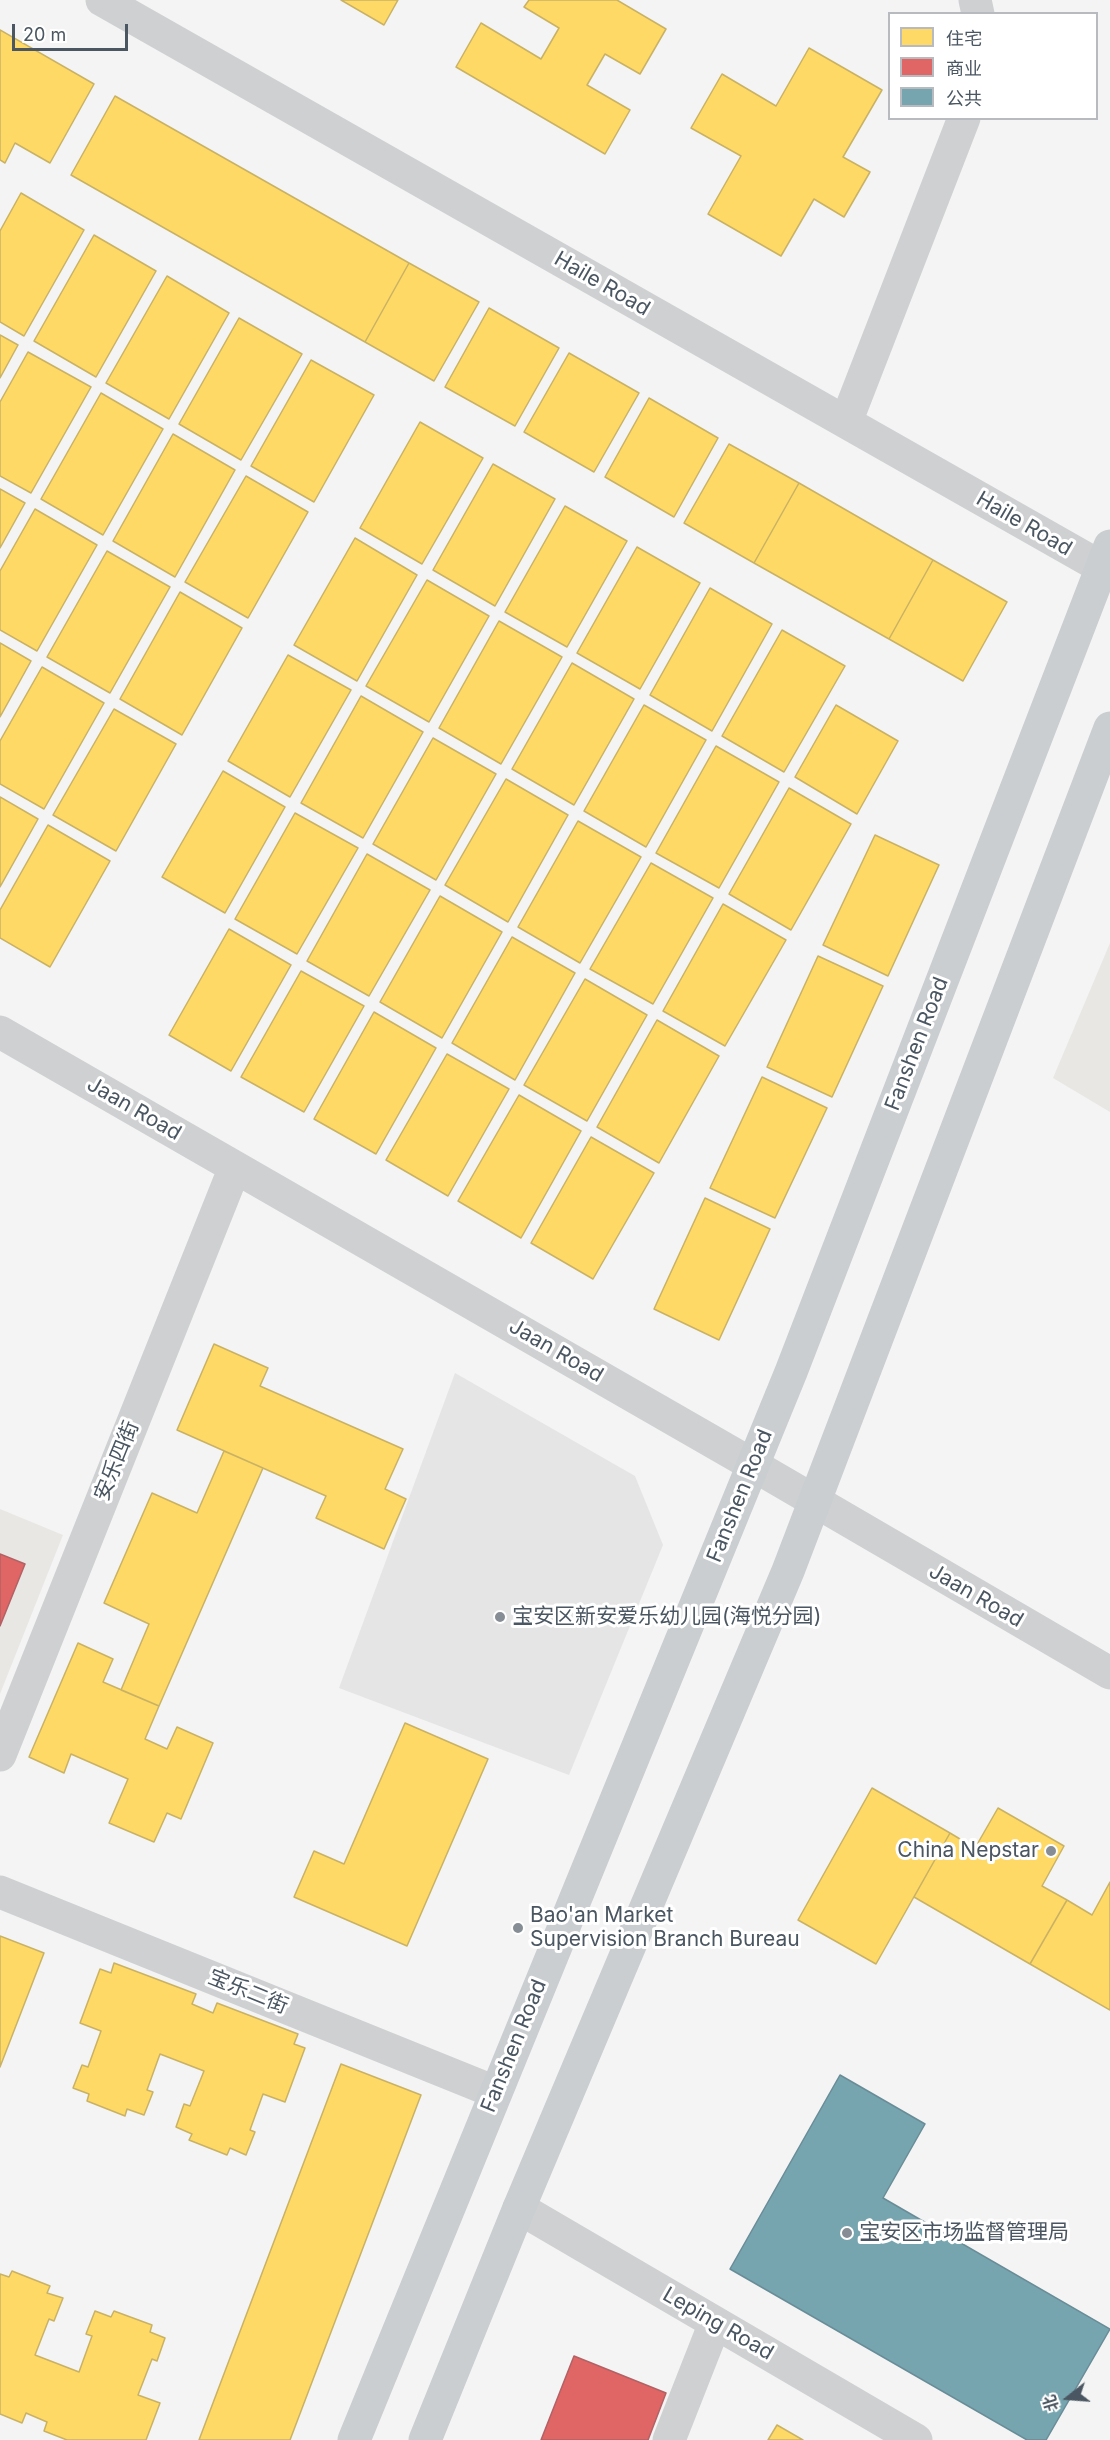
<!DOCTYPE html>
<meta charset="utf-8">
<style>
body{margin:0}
#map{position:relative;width:1110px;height:2440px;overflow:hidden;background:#f4f4f4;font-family:Inter,"Noto Sans SC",sans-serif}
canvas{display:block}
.legend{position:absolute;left:888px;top:12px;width:210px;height:108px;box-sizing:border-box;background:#fff;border:2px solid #b7bbc0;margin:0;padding:8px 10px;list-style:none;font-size:18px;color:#4a5661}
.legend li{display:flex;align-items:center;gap:12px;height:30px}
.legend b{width:30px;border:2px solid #b7bbc0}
.north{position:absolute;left:1038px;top:2368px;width:60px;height:60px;-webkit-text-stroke:4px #fff;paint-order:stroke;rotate:253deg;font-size:16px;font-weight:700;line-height:24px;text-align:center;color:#4a5661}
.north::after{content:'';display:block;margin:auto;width:21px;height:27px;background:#4a5661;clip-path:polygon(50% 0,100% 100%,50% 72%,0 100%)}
.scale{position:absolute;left:12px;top:24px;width:116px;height:27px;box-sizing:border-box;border:3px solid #4a5661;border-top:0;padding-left:8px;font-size:18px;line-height:21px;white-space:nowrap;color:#4a5661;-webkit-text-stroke:4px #fff;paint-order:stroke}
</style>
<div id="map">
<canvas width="1110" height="2440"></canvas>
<ul class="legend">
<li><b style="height:16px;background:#ffd966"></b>住宅</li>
<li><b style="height:16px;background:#e06666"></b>商业</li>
<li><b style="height:16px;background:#76a5af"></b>公共</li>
</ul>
<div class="north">北</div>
<div class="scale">20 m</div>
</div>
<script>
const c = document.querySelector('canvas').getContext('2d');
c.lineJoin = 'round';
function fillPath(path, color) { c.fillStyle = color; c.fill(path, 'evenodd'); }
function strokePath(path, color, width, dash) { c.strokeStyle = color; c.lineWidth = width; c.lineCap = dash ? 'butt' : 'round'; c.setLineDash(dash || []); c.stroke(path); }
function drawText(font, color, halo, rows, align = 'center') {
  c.font = font + ' Inter,"Noto Sans SC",sans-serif'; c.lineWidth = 6; c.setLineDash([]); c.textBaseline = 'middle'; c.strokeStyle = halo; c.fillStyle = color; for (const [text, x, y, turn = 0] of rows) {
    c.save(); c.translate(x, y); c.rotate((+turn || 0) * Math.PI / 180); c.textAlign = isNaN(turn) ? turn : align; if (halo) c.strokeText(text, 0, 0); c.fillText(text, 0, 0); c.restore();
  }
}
fillPath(new Path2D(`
 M1110 943V1112L1053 1078Z
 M0 1509 63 1535 0 1694Z`), '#e8e7e3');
fillPath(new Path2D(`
 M455 1373 635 1476 663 1545 569 1775 339 1688Z`), '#e6e5e6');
const homes = new Path2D(`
 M341 0H398L384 25Z
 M529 0H617L666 29 640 74 605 54 587 85 630 110 605 154 456 67 481 23 541 59 559 28 524 7Z
 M0 30 94 84 50 163 15 143 5 163 0 160Z
 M809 48 882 90 843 157 870 172 844 217 814 199 781 256 708 214 741 156 691 128 722 74 776 106Z
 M115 96 409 263 365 342 71 175Z
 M21 193 84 230 24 336 0 322V231Z
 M94 235 156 271 96 377 34 341Z
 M409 263 479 302 434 381 365 342Z
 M167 276 229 313 169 419 106 383Z
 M489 308 559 348 515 426 445 387Z
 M239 318 302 354 241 460 179 424Z
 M0 335 18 345 0 378Z
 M28 352 91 387 31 493 0 476V402Z
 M569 353 639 393 594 472 524 432Z
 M311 360 374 395 314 502 251 466Z
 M101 393 163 429 103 535 41 499Z
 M649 398 718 438 674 517 605 477Z
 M420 422 483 458 422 564 360 528Z
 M173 434 235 470 175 577 113 541Z
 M729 444 799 483 754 563 684 523Z
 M493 464 555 499 495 606 433 570Z
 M246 476 308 512 248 618 185 582Z
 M799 483 933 560 889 639 754 563Z
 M0 489 25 503 0 548Z
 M565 506 627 541 567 647 505 612Z
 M35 509 97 545 37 651 0 630V571Z
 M355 538 417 575 357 681 294 645Z
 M637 547 700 583 640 689 577 653Z
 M107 551 170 587 110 693 47 657Z
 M933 560 1007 602 963 681 889 639Z
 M427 580 489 616 429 722 366 686Z
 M710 588 772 624 712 731 650 695Z
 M180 592 242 628 182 735 120 699Z
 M499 621 562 657 501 764 439 728Z
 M782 630 845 666 784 772 722 736Z
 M0 643 31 661 0 717Z
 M288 655 351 690 290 797 228 761Z
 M572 663 634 699 574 805 512 769Z
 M42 667 104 703 44 809 0 784V741Z
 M361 696 423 732 363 838 301 803Z
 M644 705 706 740 646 847 584 811Z
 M836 705 898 741 857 814 795 777Z
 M114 709 176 744 116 851 53 815Z
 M433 738 496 774 436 880 373 844Z
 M716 746 779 782 719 888 656 853Z
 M223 771 285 807 225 913 162 877Z
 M506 779 568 815 508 922 445 885Z
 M789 788 851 824 791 930 729 894Z
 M0 797 38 819 0 887Z
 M295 813 358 848 297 954 235 919Z
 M578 821 641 857 580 963 518 927Z
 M48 825 110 861 50 967 0 938V910Z
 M875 835 939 865 888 976 823 945Z
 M367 854 430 890 369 996 307 961Z
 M651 863 713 898 653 1004 590 969Z
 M440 896 502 932 442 1038 380 1002Z
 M723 904 786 940 725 1046 663 1011Z
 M229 929 291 965 231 1071 169 1035Z
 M512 937 575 973 515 1080 452 1043Z
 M818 956 883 986 832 1097 767 1067Z
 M301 971 364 1006 304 1112 241 1077Z
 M585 979 647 1015 587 1121 524 1085Z
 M374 1012 436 1048 376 1154 314 1119Z
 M657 1020 719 1056 659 1163 597 1127Z
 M447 1054 509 1089 448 1196 386 1160Z
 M762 1077 827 1108 775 1218 710 1188Z
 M519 1095 581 1131 521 1238 458 1201Z
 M591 1137 654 1173 593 1279 531 1243Z
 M705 1198 770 1229 719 1340 654 1309Z
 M214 1344 268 1368 260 1386 403 1449 385 1489 406 1499 384 1549 316 1518 326 1496 177 1430Z
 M224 1451 263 1468 159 1706 121 1690 149 1624 104 1603 152 1493 197 1513Z
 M78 1643 113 1659 103 1682 159 1706 145 1739 167 1749 177 1727 213 1743 181 1819 167 1813 154 1842 109 1823 128 1779 71 1754 64 1773 29 1757Z
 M405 1723 488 1759 407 1946 294 1897 314 1851 344 1864Z
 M872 1788 950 1833 876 1964 798 1920Z
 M998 1808 1064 1846 1042 1886 1067 1900 1030 1964 914 1897 950 1833 975 1848Z
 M1110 1882V2010L1030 1964 1067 1900 1092 1915Z
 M0 1936 44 1953 0 2067Z
 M114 1963 196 1994 192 2004 213 2013 217 2003 298 2034 294 2044 305 2048 285 2102 263 2094 250 2130 255 2132 246 2155 230 2148 227 2155 189 2140 192 2134 176 2127 184 2104 190 2106 204 2071 160 2054 147 2090 153 2092 144 2115 127 2109 125 2116 87 2101 89 2094 73 2088 82 2065 88 2067 101 2031 80 2023 100 1969 111 1973Z
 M341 2064 421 2095 290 2440H199Z
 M12 2271 50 2286 47 2293 63 2298 54 2321 49 2319 35 2355 79 2372 92 2336 86 2334 95 2311 111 2317 114 2311 152 2325 150 2332 165 2338 157 2361 152 2359 138 2395 160 2403 146 2440H67L44 2431 47 2422 26 2413 22 2423 0 2414V2274L9 2277Z
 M777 2425 803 2440H768Z`);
fillPath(homes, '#ffd966');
strokePath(homes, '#c9b264', 1.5);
const shops = new Path2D(`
 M0 1554 25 1564 0 1626Z
 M574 2356 666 2393 648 2440H541Z`);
fillPath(shops, '#e06666');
strokePath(shops, '#b36164', 1.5);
const public = new Path2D(`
 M840 2075 925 2124 883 2198 1110 2329 1046 2440H1027L730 2269Z`);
fillPath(public, '#76a5af');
strokePath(public, '#698d98', 1.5);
strokePath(new Path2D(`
 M102 0 1101 567
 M975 0 978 14
 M846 422 964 118
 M0 1032 753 1465 1110 1673
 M0 1755 235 1167
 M0 1892 495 2092
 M519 2208 916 2440
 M669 2440 715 2323`), '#ced0d2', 33);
strokePath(new Path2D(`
 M354 2440 791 1372 1110 546
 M425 2440 519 2208 788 1571 1110 728`), '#caced1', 33);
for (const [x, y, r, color] of [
 [500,1617,6,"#868d94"],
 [1051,1851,6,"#868d94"],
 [518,1928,6,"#868d94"],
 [847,2233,6,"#868d94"]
]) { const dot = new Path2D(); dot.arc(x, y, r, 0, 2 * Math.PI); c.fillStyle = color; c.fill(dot); strokePath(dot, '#fff', 2); }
drawText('21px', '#4a5661', '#fff', [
 ["Haile Road",602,284,30],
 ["Haile Road",1024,524,30],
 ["Fanshen Road",917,1044,-69],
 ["Jaan Road",134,1109,30],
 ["Jaan Road",556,1351,30],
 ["安乐四街",117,1461,-68],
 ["Fanshen Road",740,1496,-68],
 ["Jaan Road",976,1596,30],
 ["宝乐二街",248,1992,22],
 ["Fanshen Road",514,2046,-68],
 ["Leping Road",718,2324,30]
]);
drawText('21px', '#4a5661', '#fff', [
 ["宝安区新安爱乐幼儿园(海悦分园)",512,1617],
 ["China Nepstar",1039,1851,"right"],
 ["Bao'an Market",530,1916],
 ["Supervision Branch Bureau",530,1940],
 ["宝安区市场监督管理局",859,2233]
], 'left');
</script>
